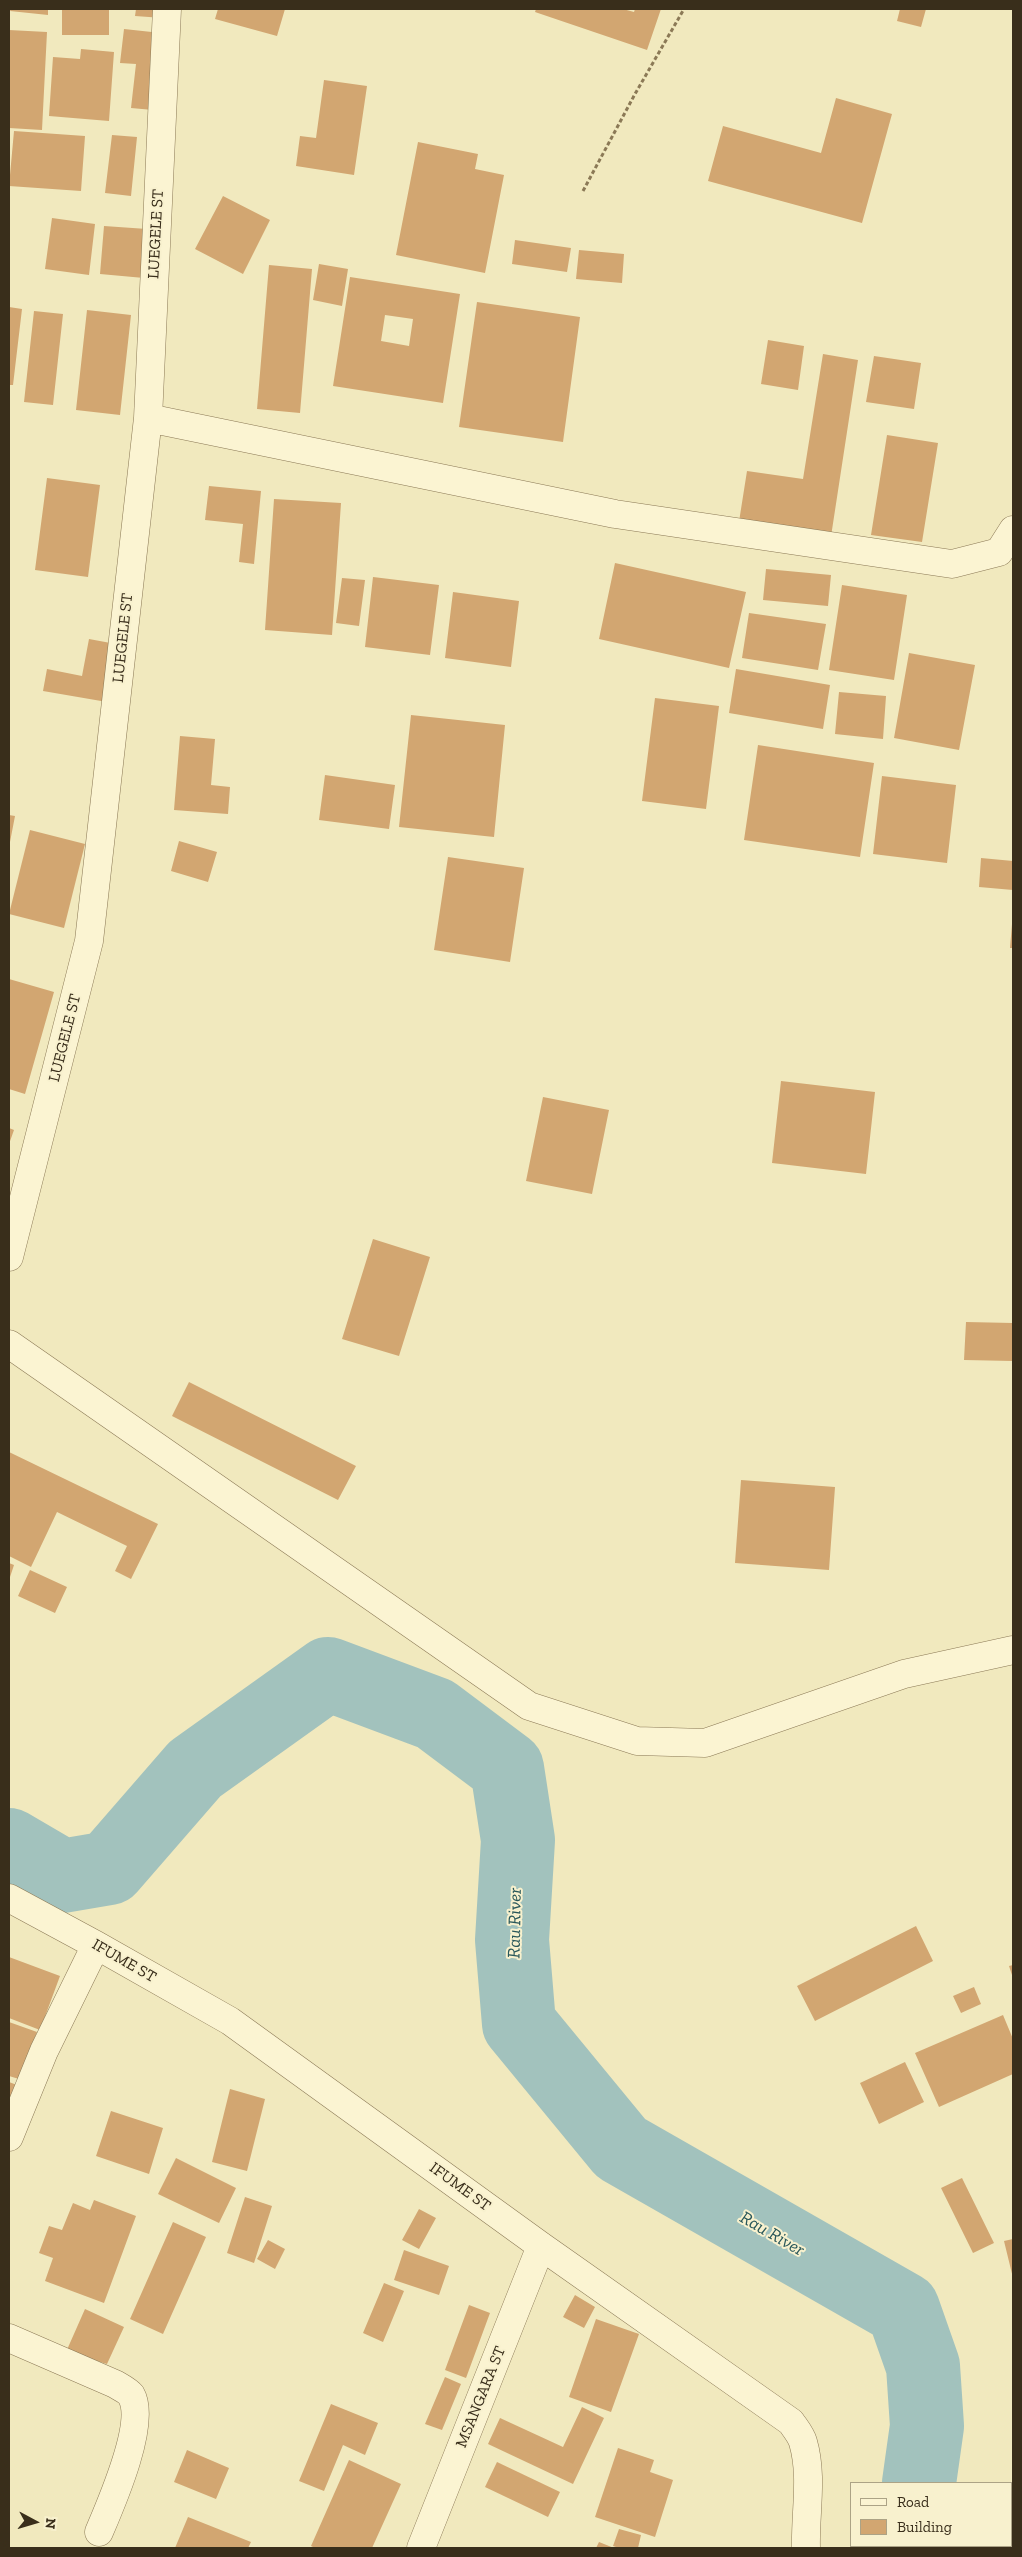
<!DOCTYPE html>
<style>
body{margin:0}
#map{position:relative;width:1022px;height:2557px;overflow:hidden;background:#f1e9be;font-family:"Zilla Slab",serif}
canvas{display:block}
.frame{position:absolute;inset:0;border:10px solid #392e1b;pointer-events:none}
.legend{position:absolute;left:850px;top:2482px;width:162px;height:65px;box-sizing:border-box;background:#f8f1ce;border:1px solid #aca386;margin:0;padding:6px 9px;list-style:none;font-size:15px;color:#392e1b}
.legend li{display:flex;align-items:center;gap:10px;height:25px}
.legend b{width:25px;border:1px solid #aca386}
.north{position:absolute;left:10px;top:2497px;width:50px;height:50px;-webkit-text-stroke:4px #f8f1ce;paint-order:stroke;rotate:96deg;font-size:14px;font-weight:700;line-height:20px;text-align:center;color:#392e1b}
.north::after{content:'';display:block;margin:auto;width:18px;height:22px;background:#392e1b;clip-path:polygon(50% 0,100% 100%,50% 72%,0 100%)}
</style>
<div id="map">
<canvas width="1022" height="2557"></canvas>
<div class="frame"></div>
<ul class="legend">
<li><b style="height:6px;background:#fbf4d2"></b>Road</li>
<li><b style="height:14px;background:#d2a671"></b>Building</li>
</ul>
<div class="north">N</div>
</div>
<script>
const c = document.querySelector('canvas').getContext('2d');
c.lineJoin = 'round';
function strokePath(path, color, width, dash) { c.strokeStyle = color; c.lineWidth = width; c.lineCap = dash ? 'butt' : 'round'; c.setLineDash(dash || []); c.stroke(path); }
function fillPath(path, color) { c.fillStyle = color; c.fill(path, 'evenodd'); }
function drawText(font, color, halo, rows, align = 'center') {
  c.font = font + ' "Zilla Slab",serif'; c.lineWidth = 4; c.setLineDash([]); c.textBaseline = 'middle'; c.strokeStyle = halo; c.fillStyle = color; for (const [text, x, y, turn = 0] of rows) {
    c.save(); c.translate(x, y); c.rotate((+turn || 0) * Math.PI / 180); c.textAlign = isNaN(turn) ? turn : align; if (halo) c.strokeText(text, 0, 0); c.fillText(text, 0, 0); c.restore();
  }
}
strokePath(new Path2D(`
 M9 1845 62 1876 109 1868 195 1769 328 1674 435 1714 507 1768 518 1840 512 1940 519 2024 621 2148 903 2309 923 2366 927 2426 919 2483
 M913 2546 914 2548`), '#a2c2bd', 74);
fillPath(new Path2D(`
 M11 9H48V15L10 11Z
 M62 9H109V35H62Z
 M136 9H164L163 18 135 16Z
 M218 9H285L277 36 215 19Z
 M536 9H623L634 12 635 9H661L647 50 535 12Z
 M900 9H926L921 27 897 21Z
 M124 29 161 33 153 110 131 108 136 64 120 63Z
 M9 30 47 32 42 130 9 128Z
 M81 49 114 52 109 121 49 116 53 57 80 59Z
 M324 80 367 86 354 175 296 166 300 136 316 138Z
 M836 98 892 114 862 223 708 181 723 126 821 153Z
 M14 131 85 136 81 191 9 186Z
 M112 135 137 137 131 196 105 193Z
 M418 142 478 154 475 169 504 175 485 273 396 255Z
 M223 196 270 220 243 274 195 249Z
 M52 218 95 224 89 275 45 269Z
 M104 226 147 229 144 278 100 274Z
 M515 240 571 248 567 272 512 264Z
 M579 250 624 254 622 283 576 279Z
 M319 264 348 269 342 306 313 300Z
 M269 265 312 269 300 413 257 409Z
 M350 277 460 294 443 403 333 386ZM385 315 413 319 409 346 381 341Z
 M477 302 580 317 563 442 459 427Z
 M9 307 22 309 13 385H9Z
 M87 310 131 315 120 415 76 410Z
 M34 311 63 314 53 405 24 402Z
 M768 340 804 346 798 390 761 384Z
 M823 354 858 360 830 543 738 528 747 471 803 479Z
 M874 356 921 363 914 409 866 402Z
 M887 435 938 443 922 542 871 535Z
 M47 478 100 485 88 577 35 570Z
 M209 486 261 491 254 564 239 562 243 524 205 520Z
 M274 499 341 503 332 635 265 630Z
 M615 563 746 592 729 668 599 639Z
 M766 569 831 575 828 606 763 600Z
 M373 577 439 585 430 655 365 647Z
 M342 578 365 580 359 626 336 623Z
 M842 585 907 595 894 680 829 670Z
 M453 592 519 601 511 667 445 658Z
 M749 613 826 624 818 670 742 658Z
 M89 639 116 644 107 702 43 691 47 669 82 676Z
 M909 653 975 665 959 750 894 738Z
 M736 669 830 685 823 729 729 713Z
 M839 692 886 696 883 739 835 734Z
 M655 698 719 706 706 809 642 801Z
 M411 715 505 725 494 837 399 827Z
 M180 736 215 739 211 785 230 787 228 814 174 810Z
 M758 745 874 763 860 857 744 840Z
 M325 775 395 785 389 829 319 820Z
 M882 776 956 785 947 863 873 854Z
 M9 815 15 816 10 842H9Z
 M30 830 85 844 64 928 9 914Z
 M179 841 217 852 208 882 171 871Z
 M448 857 524 868 510 962 434 950Z
 M981 858 1013 861V890L979 887Z
 M1012 924 1013 925V948H1010Z
 M9 979 54 992 25 1094 9 1089Z
 M781 1081 875 1092 866 1174 772 1163Z
 M543 1097 609 1110 592 1194 526 1181Z
 M9 1128 14 1130 9 1144Z
 M373 1239 430 1257 399 1356 342 1339Z
 M966 1322 1013 1323V1361L964 1360Z
 M189 1382 356 1466 338 1500 172 1416Z
 M9 1452 158 1524 131 1579 115 1571 127 1546 57 1512 31 1567 9 1556Z
 M741 1480 835 1487 829 1570 735 1563Z
 M9 1563 14 1565 9 1580Z
 M30 1570 67 1587 55 1613 18 1596Z
 M916 1926 933 1961 815 2021 797 1986Z
 M9 1957 60 1976 40 2030 9 2018Z
 M1013 1965V1978L1009 1966Z
 M974 1987 981 2004 961 2013 953 1996Z
 M1003 2015 1013 2039V2074L939 2107 915 2053Z
 M9 2022 37 2032 19 2079 9 2076Z
 M905 2062 924 2102 879 2124 860 2083Z
 M9 2082 17 2085 9 2105Z
 M230 2089 265 2099 247 2171 212 2162Z
 M111 2111 163 2128 149 2174 96 2156Z
 M176 2158 236 2188 219 2223 158 2194Z
 M962 2178 994 2243 973 2253 941 2188Z
 M245 2197 272 2206 254 2263 227 2253Z
 M94 2200 136 2216 104 2303 45 2281 53 2258 39 2253 49 2226 62 2230 73 2203 90 2210Z
 M419 2209 436 2218 419 2249 402 2240Z
 M173 2222 206 2237 163 2334 130 2319Z
 M1013 2239V2278L1004 2241Z
 M268 2240 285 2249 275 2269 257 2259Z
 M404 2250 449 2266 439 2295 394 2280Z
 M384 2283 404 2291 383 2342 363 2333Z
 M575 2295 595 2307 584 2328 563 2317Z
 M469 2305 490 2313 466 2378 445 2370Z
 M85 2309 124 2327 107 2364 66 2352Z
 M596 2319 639 2334 611 2412 569 2397Z
 M445 2377 461 2384 442 2430 425 2424Z
 M331 2404 378 2423 365 2455 343 2445 324 2491 299 2481Z
 M582 2407 604 2418 573 2484 488 2444 500 2418 563 2447Z
 M618 2448 654 2460 650 2472 673 2480 655 2537 595 2517Z
 M187 2450 229 2468 216 2499 174 2482Z
 M349 2460 401 2484 372 2548H315L311 2546Z
 M497 2462 560 2492 548 2517 485 2487Z
 M188 2517 251 2542 248 2548H175Z
 M619 2529 641 2535 638 2548H619L613 2546Z
 M599 2542 614 2548H596Z`), '#d2a671');
const street = new Path2D(`
 M148 418 615 514 952 564 999 552 1013 530
 M9 1257 89 941 148 418 167 9
 M9 1344 529 1706 637 1741 705 1743 904 1674 1013 1650
 M9 1898 96 1945 230 2021 541 2246 791 2422C795 2428 801 2435 803 2442 813 2476 805 2513 806 2548
 M9 2137 44 2051 96 1945
 M9 2338 115 2384C120 2387 128 2391 131 2395 147 2422 111 2504 99 2532
 M421 2548 541 2246`);
strokePath(street, '#8b7956', 29);
strokePath(new Path2D(`
 M583 191 635 94 684 9`), '#8b7956', 3, [4, 2.5]);
strokePath(street, '#fbf4d2', 28);
drawText('16px', '#392e1b', '#f8f1ce', [
 ["LUEGELE ST",156,234,-87],
 ["LUEGELE ST",123,638,-84],
 ["LUEGELE ST",65,1038,-76],
 ["IFUME ST",124,1961,30],
 ["IFUME ST",460,2187,36],
 ["MSANGARA ST",481,2397,-68]
]);
drawText('italic 18px', '#29575a', '#f8f1ce', [
 ["Rau River",515,1923,-89],
 ["Rau River",772,2234,30]
]);
</script>
